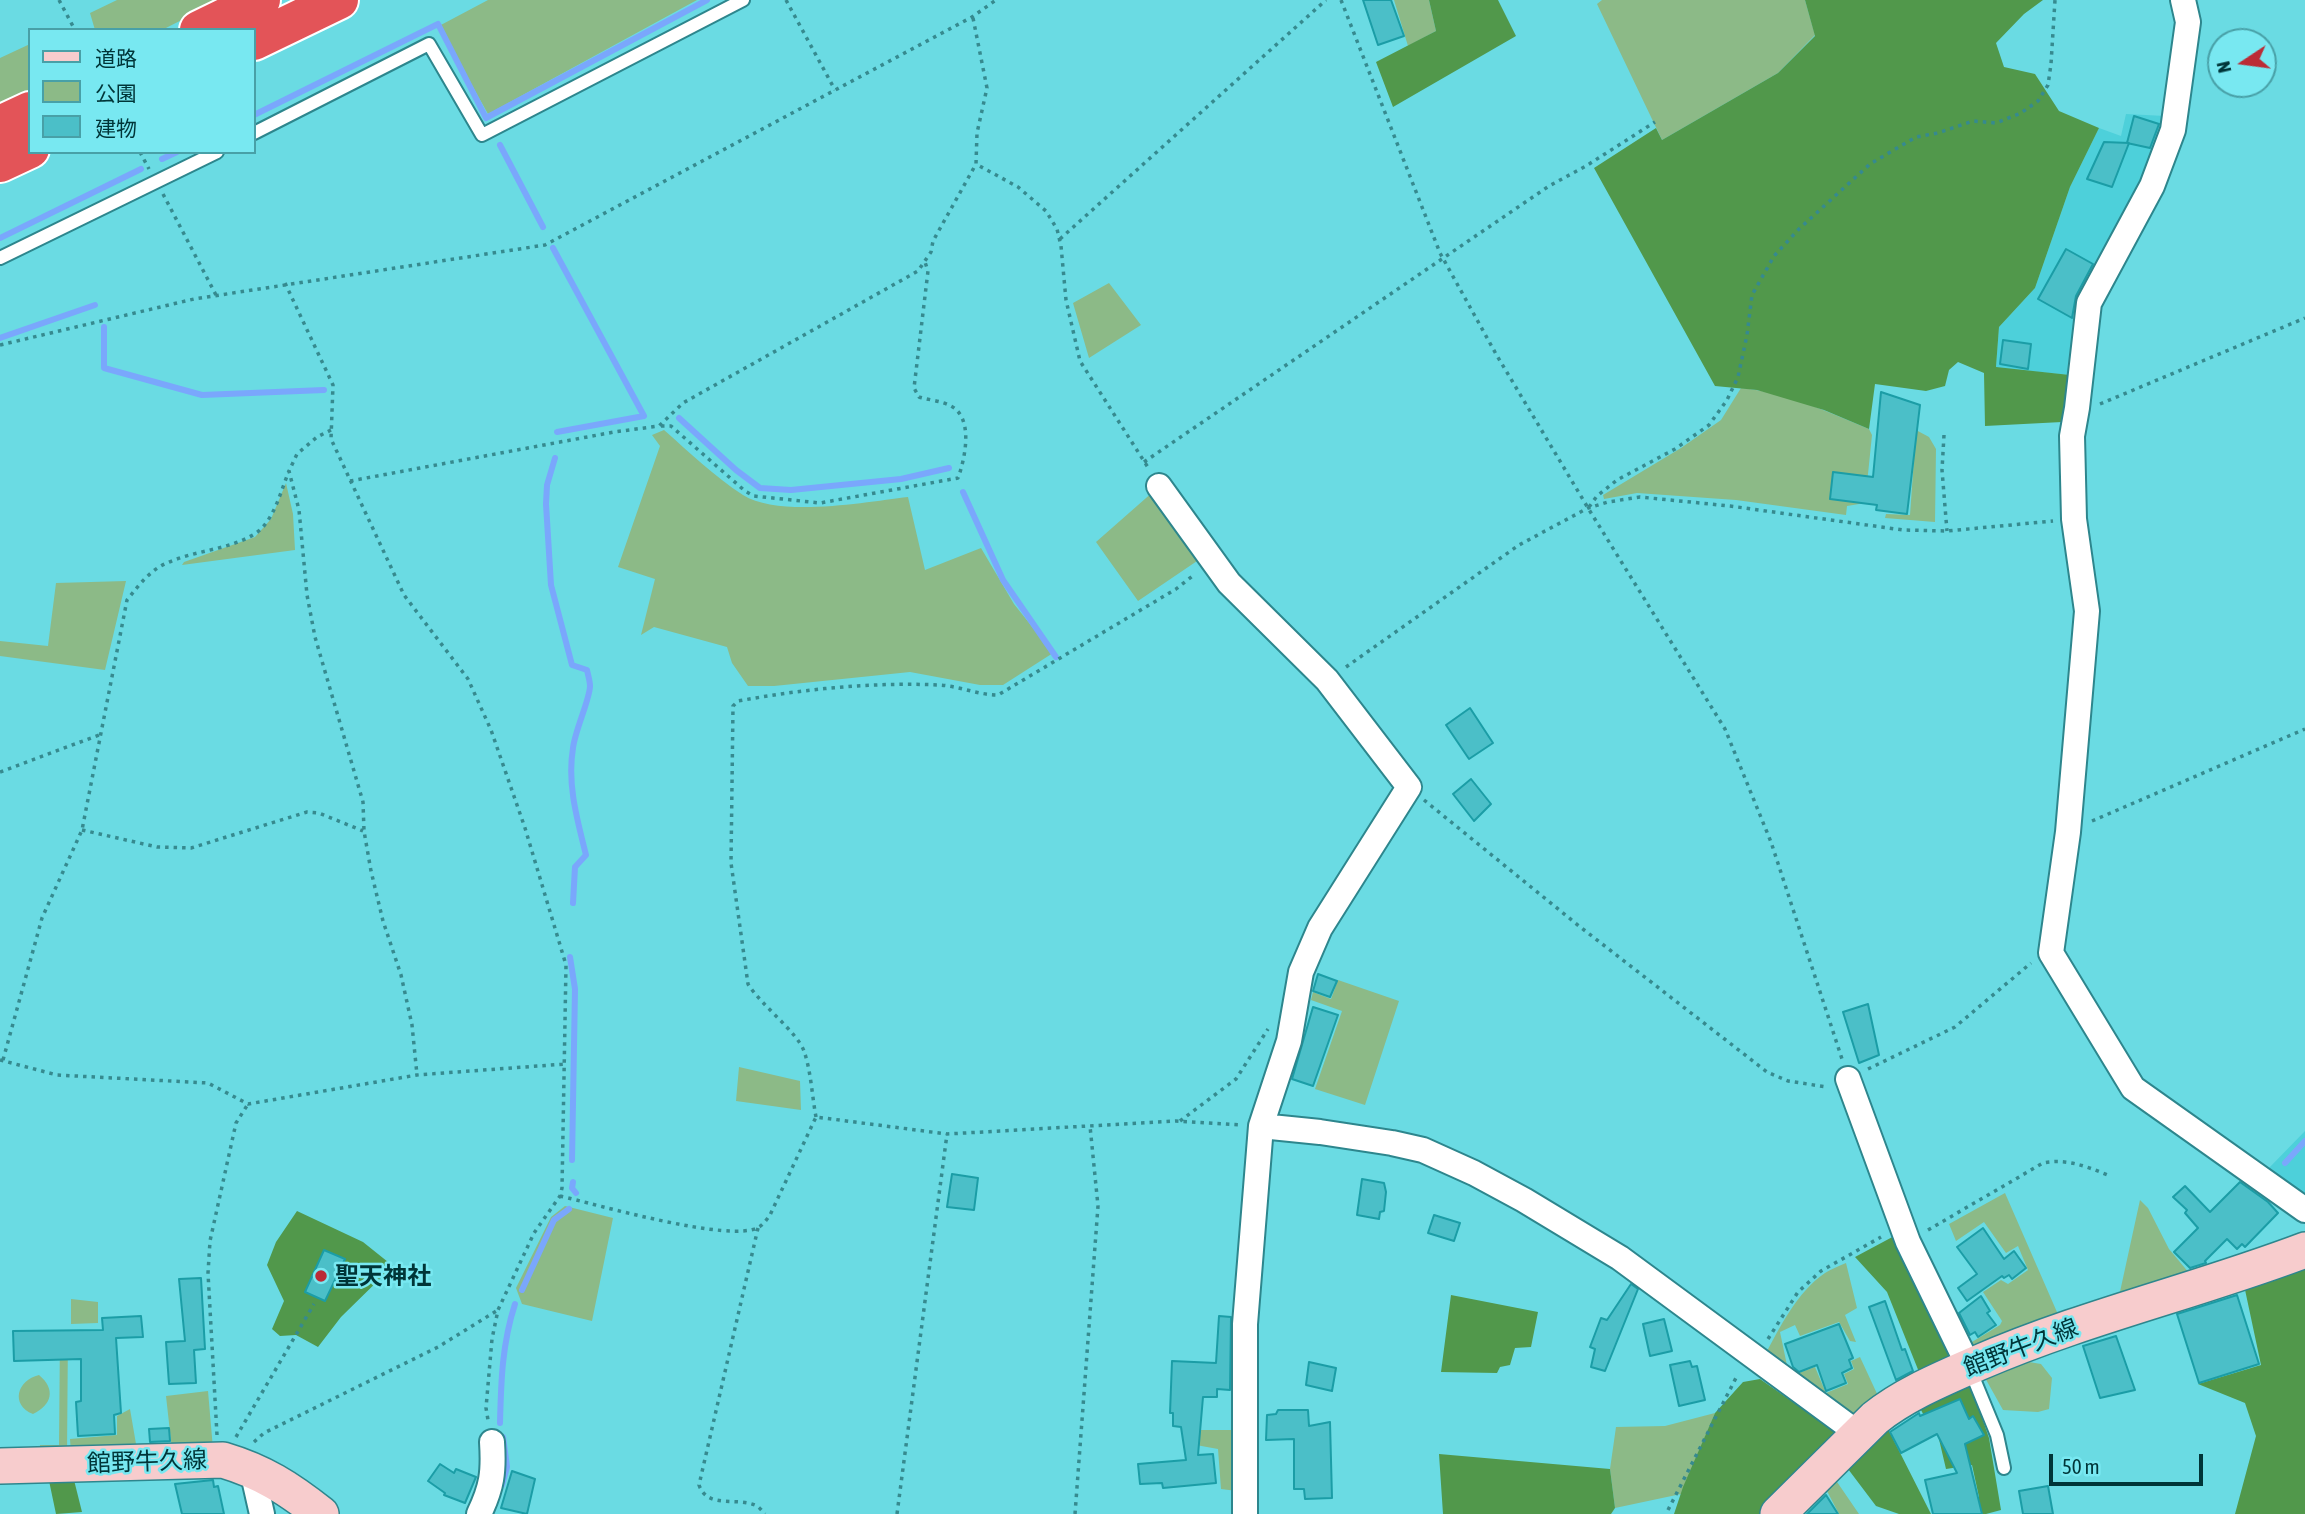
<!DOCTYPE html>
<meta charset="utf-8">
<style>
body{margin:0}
#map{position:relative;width:2305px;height:1514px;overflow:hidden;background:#6adbe3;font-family:"Asap Condensed","Noto Sans JP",sans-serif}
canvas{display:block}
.legend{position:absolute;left:28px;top:28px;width:228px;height:126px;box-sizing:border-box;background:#78e8f1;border:2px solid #48a0a7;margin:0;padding:9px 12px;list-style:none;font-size:21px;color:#003538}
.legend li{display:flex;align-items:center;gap:14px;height:35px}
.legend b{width:35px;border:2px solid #48a0a7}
.north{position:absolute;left:2207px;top:28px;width:70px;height:70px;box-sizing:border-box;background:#78e8f1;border:2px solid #48a0a7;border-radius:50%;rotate:257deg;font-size:19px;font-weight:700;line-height:28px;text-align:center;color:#003538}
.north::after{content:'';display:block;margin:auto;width:24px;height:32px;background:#bb2b36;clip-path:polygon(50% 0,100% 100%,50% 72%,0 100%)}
.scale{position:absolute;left:2049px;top:1454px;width:154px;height:32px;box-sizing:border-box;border:4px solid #003538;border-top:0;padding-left:9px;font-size:21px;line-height:24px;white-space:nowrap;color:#003538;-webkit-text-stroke:5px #78e8f1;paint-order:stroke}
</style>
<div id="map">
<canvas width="2305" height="1514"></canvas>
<ul class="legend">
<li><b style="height:9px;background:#f7cccd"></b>道路</li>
<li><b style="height:19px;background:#8cba87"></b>公園</li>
<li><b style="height:19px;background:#4bbfc8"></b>建物</li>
</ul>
<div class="north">N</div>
<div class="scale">50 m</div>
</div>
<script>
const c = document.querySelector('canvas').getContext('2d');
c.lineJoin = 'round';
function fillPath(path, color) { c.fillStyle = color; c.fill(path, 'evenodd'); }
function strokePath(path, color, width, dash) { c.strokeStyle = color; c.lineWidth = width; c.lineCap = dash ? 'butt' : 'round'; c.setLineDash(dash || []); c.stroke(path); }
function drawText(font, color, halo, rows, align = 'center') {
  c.font = font + ' "Asap Condensed","Noto Sans JP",sans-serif'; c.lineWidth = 5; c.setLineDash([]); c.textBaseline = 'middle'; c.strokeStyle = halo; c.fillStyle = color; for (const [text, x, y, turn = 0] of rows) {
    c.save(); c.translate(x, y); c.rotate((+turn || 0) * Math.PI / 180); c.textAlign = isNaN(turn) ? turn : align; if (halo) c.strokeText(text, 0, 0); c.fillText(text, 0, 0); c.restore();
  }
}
fillPath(new Path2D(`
 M2126 114 2165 116 2167 122 2070 375 1996 368 1999 327 2035 288 2070 187 2099 128 2121 136Z
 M2305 1131V1199L2268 1169Z`), '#4dd0da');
fillPath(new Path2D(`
 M117 0H221L162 30H95L90 13Z
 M488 0H697L488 114 439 26Z
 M1394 0H1429L1436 31 1408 46Z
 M1602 0H1805L1815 35 1778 73 1662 140 1597 4Z
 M30 44V89L0 104V58Z
 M1109 283 1141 325 1089 358 1073 303Z
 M1741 388C1785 392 1828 412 1869 429L1872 435 1865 503 1847 506 1846 515 1736 500 1637 493 1604 499 1603 495 1681 448 1721 420Z
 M664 430C689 452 715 477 743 495 780 518 866 502 908 497L925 570 981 548 1014 604 1053 653 1003 685H980L910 672 774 686H748L732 663 727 647 654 627 641 635 655 579 618 567 660 446 652 435Z
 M1916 430 1929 437 1936 449 1935 522 1885 518 1886 514 1910 515Z
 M286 483 293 514 295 550 182 565 184 562 255 537 271 519Z
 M1154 491 1200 559 1138 601 1096 542Z
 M126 581 105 670 0 656V641L48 646 56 583Z
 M1338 980 1399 1001 1365 1105 1315 1089 1342 1011 1311 1000 1313 992 1331 999Z
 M739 1067 800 1081 801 1110 736 1101Z
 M2005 1193 2060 1319 1975 1357 1967 1345 2000 1325 2002 1321 1983 1292 2001 1280 2008 1284 2028 1270 2018 1246 2006 1253 1984 1222 1956 1241 1949 1224Z
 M2140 1200 2148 1208 2169 1249 2195 1280 2118 1301Z
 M565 1206 613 1218 592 1321 522 1304 516 1288 551 1217Z
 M1846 1263 1857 1308 1845 1315 1856 1342 1850 1341 1839 1322 1800 1336 1795 1325 1780 1332 1789 1375 1765 1355C1780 1327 1797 1292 1825 1273 1831 1269 1839 1266 1846 1263Z
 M71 1299 98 1302V1323L71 1324Z
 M68 1331 67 1454 40 1455V1445H59L60 1332Z
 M1860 1357 1879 1398 1849 1422 1793 1375 1815 1367 1826 1393 1848 1384 1844 1374 1854 1369 1851 1361Z
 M2017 1360 2041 1364 2052 1378 2049 1409 2038 1412 2003 1410 1984 1376Z
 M39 1375C56 1389 52 1405 33 1414 10 1405 17 1380 39 1375Z
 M208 1391 213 1449 172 1450 166 1396Z
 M130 1409 136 1444 132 1452 71 1453 70 1439 117 1435V1416Z
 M1715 1413 1681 1494 1615 1508 1610 1469 1616 1427 1665 1426Z
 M1195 1430H1235L1237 1491 1221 1489 1218 1449 1196 1445Z
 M1833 1476 1859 1514H1839L1827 1491 1799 1507Z`), '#8cba87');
fillPath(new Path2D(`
 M1429 0H1498L1516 36 1393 107 1376 62 1436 31Z
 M1805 0H2043L2024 14 1996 43 2004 67 2035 74 2059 111 2099 128 2070 187 2035 288 1999 327 1996 367 2070 375 2062 422 1985 426 1984 373 1958 362 1949 370 1945 386 1926 391 1875 384 1869 429 1824 410 1757 390 1715 386 1594 168 1656 128 1662 140 1778 73 1815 36Z
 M297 1211 363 1242 393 1266 341 1317 318 1347 296 1335 280 1336 272 1329 284 1301 267 1265 276 1242Z
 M1898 1234 1958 1360 1921 1377 1887 1292 1855 1257Z
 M2305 1264V1514H2235L2256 1436 2245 1403 2198 1384 2261 1365 2244 1285Z
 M1451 1295 1538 1312 1531 1347 1515 1348 1510 1365 1500 1367 1497 1373 1441 1372Z
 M1760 1379 1840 1435 1764 1514H1674L1683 1487 1715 1413 1743 1382Z
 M1969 1380 1989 1438 2001 1510 1986 1514H1963L1960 1502 1979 1497 1972 1465 1946 1469 1938 1435 1930 1427 1921 1410 1887 1427 1931 1514H1899L1876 1506 1845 1465 1887 1427Z
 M1439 1454 1610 1469 1615 1508 1611 1514H1443Z
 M48 1476H73L82 1512 56 1514Z`), '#51984b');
strokePath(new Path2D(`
 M254 115 438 24 486 118 707 0
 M500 145 543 227
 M162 159 177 152
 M0 238 141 169
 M553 248 644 416 557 432
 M104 327V368L202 395 324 390
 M0 338 95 305
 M679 418 736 470 760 488 791 490 901 479 949 468
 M555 458 547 485 546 504 551 585 572 665 587 670C588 675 590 681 590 686 590 699 575 730 573 748 567 784 577 819 586 855L575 867 573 903
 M963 492 1003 580 1056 657
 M570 957 575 989 572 1160
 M2285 1163 2305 1141
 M573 1182 572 1188 576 1193
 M522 1290 554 1220 569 1209
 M500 1423C501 1382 502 1344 515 1304
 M502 1485 507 1467 503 1437`), '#7aa7fc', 6);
const building = new Path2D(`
 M1363 0H1391L1404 36 1378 45Z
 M2134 116 2159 124 2150 148 2127 143Z
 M2104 142 2129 143 2112 187 2087 179Z
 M2066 249 2093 264 2076 296 2072 318 2038 299Z
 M2003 340 2031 344 2028 369 2000 364Z
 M1881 392 1920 405 1907 514 1876 510 1877 505 1830 499 1833 472 1873 477Z
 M1470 708 1493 743 1469 759 1446 725Z
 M1471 779 1491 804 1474 821 1453 794Z
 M1318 974 1337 981 1330 997 1313 991Z
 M1868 1004 1879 1055 1859 1063 1843 1012Z
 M1313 1007 1338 1015 1313 1086 1292 1079Z
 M952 1174 978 1178 974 1210 947 1207Z
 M1362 1179 1384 1183 1386 1192 1384 1211 1380 1212 1379 1219 1357 1215Z
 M2240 1182 2268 1202 2278 1213 2245 1247 2242 1244 2237 1249 2227 1239 2205 1261 2206 1263 2190 1268 2174 1252 2198 1228 2185 1213 2187 1210 2173 1197 2185 1186 2210 1212Z
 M1434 1215 1460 1223 1454 1241 1428 1233Z
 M1983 1228 2004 1259 2014 1251 2026 1268 2012 1279 2009 1275 2004 1278 2002 1276 1967 1301 1958 1288 1977 1274 1957 1247Z
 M324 1250 345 1259 325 1301 305 1292Z
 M201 1278 205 1349 194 1350 196 1383 169 1384 166 1342 185 1341 179 1279Z
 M1631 1284 1638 1289 1605 1371 1591 1367 1595 1349 1590 1347 1601 1318 1607 1320Z
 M2237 1295 2259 1364 2199 1383 2177 1314Z
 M1981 1296 1990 1311 1987 1313 1996 1325 1978 1337 1975 1332 1970 1335 1959 1313Z
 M1885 1301 1902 1350 1905 1349 1913 1371 1896 1380 1869 1307Z
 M141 1316 143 1337 116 1338 121 1413 114 1415 115 1434 78 1436 76 1402 81 1401V1359L14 1361 13 1331 103 1330 102 1318Z
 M1219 1316 1231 1317 1230 1390 1217 1389V1397H1203L1198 1455 1213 1454 1216 1483 1163 1488 1162 1483 1140 1484 1138 1464 1186 1460 1181 1427 1173 1426V1413H1170L1172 1361 1216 1363Z
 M1664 1319 1672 1351 1650 1356 1643 1324Z
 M1839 1324 1853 1358 1849 1360 1852 1368 1842 1373 1846 1383 1826 1391 1817 1365 1799 1372 1793 1367 1785 1344Z
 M2116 1336 2135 1390 2100 1398 2083 1346Z
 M1690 1361 1692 1367 1697 1366 1705 1400 1679 1406 1670 1365Z
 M1309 1362 1336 1368 1332 1391 1306 1385Z
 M1960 1399 1969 1419 1973 1416 1984 1435 1965 1444 1982 1514H1933L1925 1480 1957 1473 1937 1434 1901 1453 1890 1432 1919 1413 1920 1416Z
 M1278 1410H1308L1309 1426 1330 1422 1332 1498 1305 1499 1304 1489H1294V1439L1266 1440 1267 1415 1276 1414Z
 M169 1428 170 1441 150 1442 149 1429Z
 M440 1464 454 1473 456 1469 476 1477 465 1503 444 1495 445 1493 428 1481Z
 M512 1471 535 1479 527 1514 501 1508Z
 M213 1480 214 1487 218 1486 224 1514H182L175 1484Z
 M2048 1486 2053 1514H2023L2019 1491Z
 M1826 1495 1838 1514H1807Z`);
fillPath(building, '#4bbfc8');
strokePath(building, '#1b9da6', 2);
const service = new Path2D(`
 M254 133 429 44 482 135 743 0
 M0 258 217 152
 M1969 1367 1997 1435 2004 1468`);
const minor = new Path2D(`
 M2183 0 2188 22 2173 130 2152 186 2089 303 2077 408 2072 436 2074 519 2087 611 2068 832 2051 953 2133 1088 2305 1210
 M1159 486 1229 583 1327 680 1409 787 1320 928 1301 972 1289 1041 1261 1126 1245 1324V1514
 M1848 1079 1908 1242 1969 1367
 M1261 1126 1320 1132 1392 1143 1423 1150 1474 1173 1524 1200 1620 1258 1859 1434
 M252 1470 262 1514
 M479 1514C492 1487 494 1472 492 1442`);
const secondary = new Path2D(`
 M0 1466 223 1460C263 1472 288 1488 321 1514
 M1778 1514 1875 1418C1905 1394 1942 1379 1978 1363 2084 1317 2197 1291 2305 1250`);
const motorway = new Path2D(`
 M199 30 261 0
 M254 41 339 0
 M0 125 30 111
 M0 163 30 149`);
strokePath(service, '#2d868d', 16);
strokePath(minor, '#2d868d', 28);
strokePath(secondary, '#2d868d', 38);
strokePath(motorway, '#fff', 42);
strokePath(new Path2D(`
 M59 0 75 30
 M786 0 835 90
 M1341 0 1440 253 1496 354 1588 508 1725 729 1771 842 1842 1059
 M973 18 987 88 977 133 976 164 1018 187 1046 211 1057 229 1061 246 1066 300 1080 361 1149 469
 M140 152 149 169
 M163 194 216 295
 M1060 239 1326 0
 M285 283 333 385 331 439 404 595 468 679 491 730 525 828 566 965 562 1188 560 1196 534 1233 498 1310 492 1339 486 1408 488 1420
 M0 345 194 299 545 245 972 17 996 0
 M2100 404 2305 318
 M661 426H671L745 491 754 496 820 503 958 478C965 459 974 418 951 406 942 401 929 400 919 397L914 388 928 271 925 262
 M331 430 317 437 297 454 289 471 299 510 307 595 315 637 363 802 364 831 371 871 383 921 401 975 412 1025 417 1075
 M1944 435 1942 470 1947 531
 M1144 462 1549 186 1586 166 1655 122
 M350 481 614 432 659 426 683 403 918 271 931 252 933 241 976 164
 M1589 507 1597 496 1617 480 1675 449 1709 425 1727 400 1738 377 1747 335 1752 295 1774 256 1799 229 1870 164 1916 137 1938 133 1973 121 1996 123 2021 113 2038 101 2048 85 2051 64 2055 0
 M1346 667 1519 545 1588 508 1608 502 1640 497 1730 506 1903 530 1947 531 2053 521
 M0 772 99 735
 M1424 800 1579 926 1767 1072 1788 1081 1827 1087
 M2092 821 2305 729
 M82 830 157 847 191 848 307 812 319 813 363 831
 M0 1060 57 1075 208 1083 248 1104 417 1075 565 1064
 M3 1060 42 918 82 830 127 600C139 585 150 570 167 563 195 550 230 550 256 533 274 521 281 490 289 471
 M1868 1069 1955 1027 2031 963
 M816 1117C812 1096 811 1071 804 1051 797 1032 761 1005 748 984L731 863 733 706 738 701C804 689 872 682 939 685 959 686 978 695 998 695L1176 589 1195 574
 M1180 1121 1236 1079 1268 1029
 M560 1196C595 1204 732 1244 759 1227 763 1225 767 1219 770 1215L816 1117 947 1134 1176 1121 1241 1125
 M758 1228 699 1485C708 1510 737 1496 757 1506 760 1508 762 1511 765 1514
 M1928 1230 2043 1163C2067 1158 2088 1167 2110 1176
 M1768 1339 1798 1292 1821 1271 1881 1237
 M217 1435 208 1273 210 1241 236 1123 248 1104
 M236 1437 314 1304
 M254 1442 264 1433 438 1347 498 1310
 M1668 1510 1738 1374
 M897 1514 947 1134
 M1075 1514 1098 1206 1090 1126`), '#368a8f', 3.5, [3.5, 5]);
strokePath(service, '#fff', 12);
strokePath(minor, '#fff', 24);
strokePath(secondary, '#f7cccd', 35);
strokePath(motorway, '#e35458', 38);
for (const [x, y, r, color] of [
 [321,1276,7,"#bb2b36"]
]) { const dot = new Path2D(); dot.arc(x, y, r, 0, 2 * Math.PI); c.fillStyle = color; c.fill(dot); strokePath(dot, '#78e8f1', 2.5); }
drawText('bold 24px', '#003538', '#78e8f1', [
 ["聖天神社",335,1276]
], 'left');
drawText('24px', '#003538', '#78e8f1', [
 ["館野牛久線",2021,1348,-21],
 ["館野牛久線",147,1462,-2]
]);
</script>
